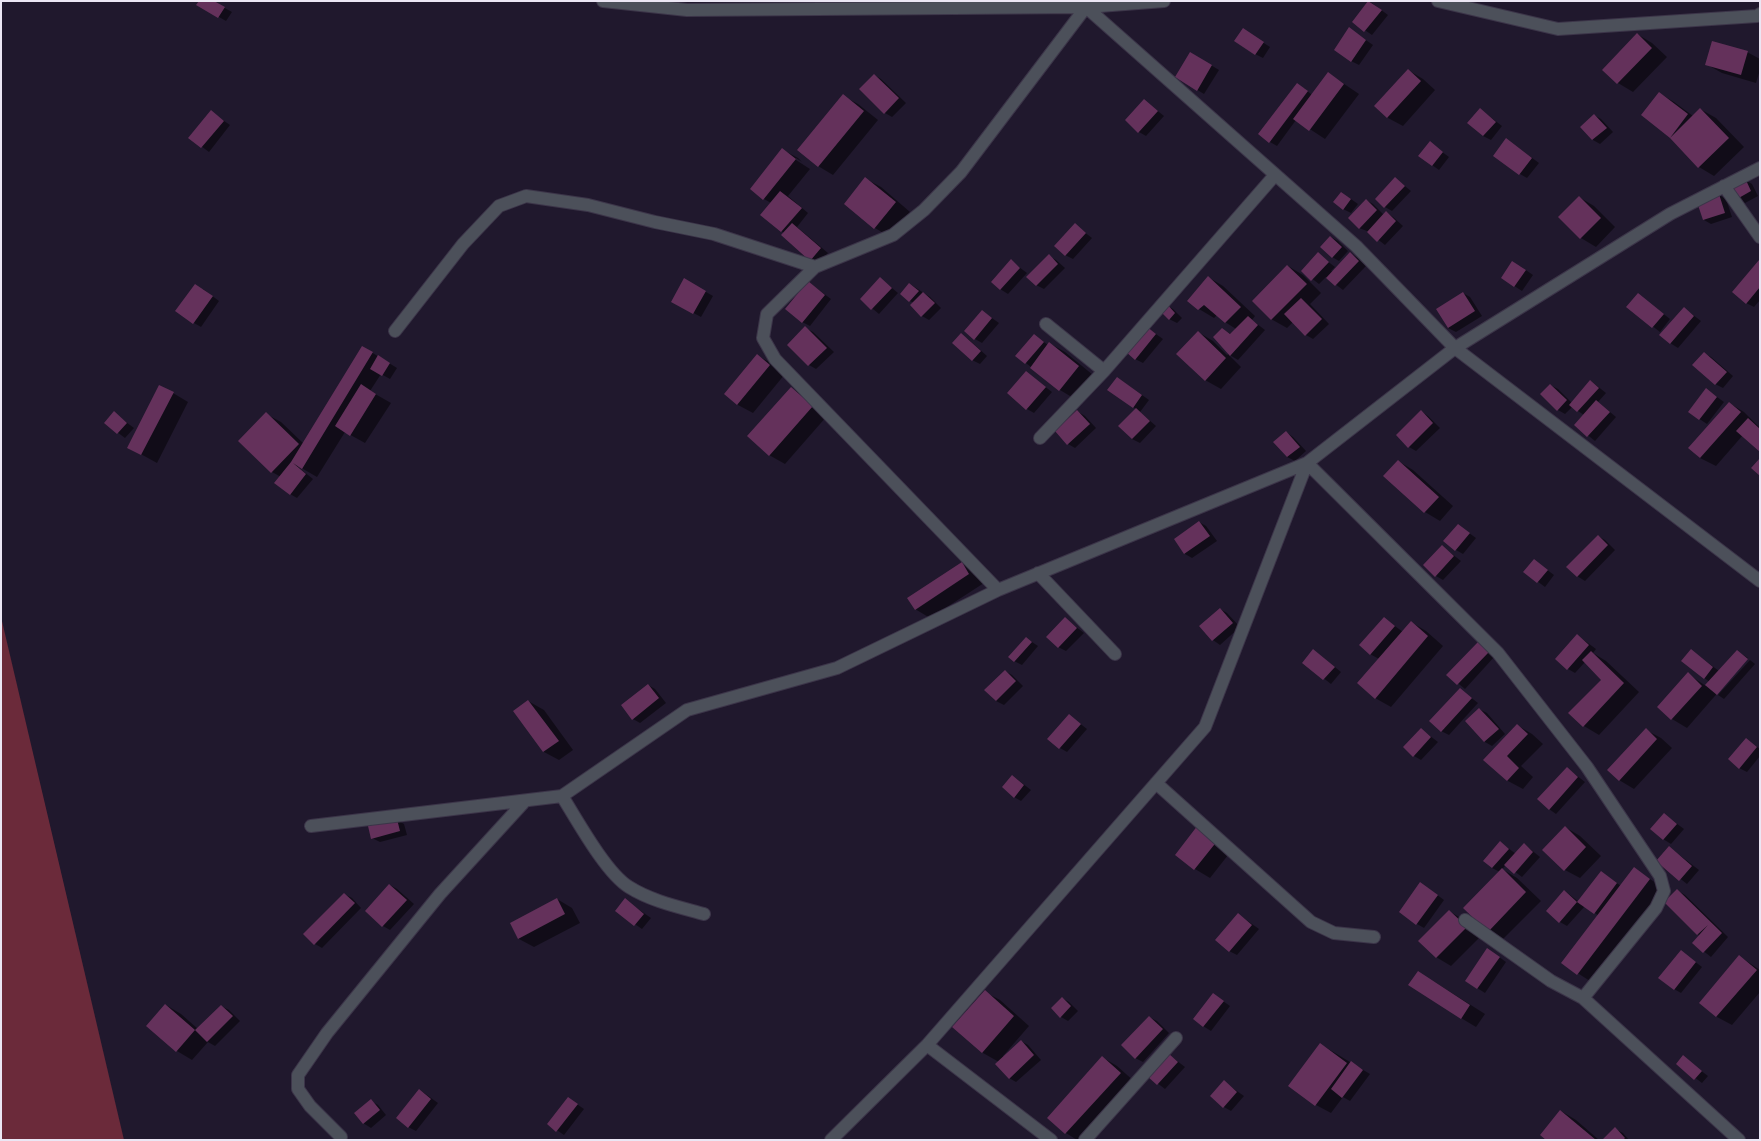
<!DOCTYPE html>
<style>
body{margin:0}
#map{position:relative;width:1761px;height:1141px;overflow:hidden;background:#20182d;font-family:Signika,sans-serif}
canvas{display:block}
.frame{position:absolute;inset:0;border:2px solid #ebe6f4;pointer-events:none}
</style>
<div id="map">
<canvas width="1761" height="1141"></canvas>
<div class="frame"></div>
</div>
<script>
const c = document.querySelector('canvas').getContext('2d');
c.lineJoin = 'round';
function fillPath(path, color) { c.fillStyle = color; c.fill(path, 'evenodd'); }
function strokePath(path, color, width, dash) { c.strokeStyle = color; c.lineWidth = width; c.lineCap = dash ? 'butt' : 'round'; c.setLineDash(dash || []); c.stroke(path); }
fillPath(new Path2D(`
 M1 617 124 1140H1Z`), '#6b2a3a');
fillPath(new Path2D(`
 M200 1H212L232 12 226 21 198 5Z
 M1369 1 1388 15 1372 35 1353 22Z
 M1350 29 1373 45 1359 65 1351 61Z
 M1250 34 1270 47 1263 58 1255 54Z
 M1637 34 1652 43 1667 57 1633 92 1618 83 1603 70Z
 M1747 52 1760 59V70L1756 83 1722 73 1706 64Z
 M1191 53 1219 70 1204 94 1176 77Z
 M1408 70 1423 79 1435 90 1403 126 1388 118 1375 106Z
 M1328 73 1359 94 1325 139 1296 120 1277 146 1270 142 1304 88 1312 95Z
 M874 75 881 79 906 103 892 117 885 113Z
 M1659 93 1674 102 1693 116 1700 109 1716 118 1744 147 1714 176 1699 167 1670 137Z
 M843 96 858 104 878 120 833 175 818 166Z
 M1144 100 1164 116 1146 136 1139 132Z
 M1480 109 1502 126 1491 140 1483 136Z
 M211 112 230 125 209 152 189 137Z
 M1594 115 1601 119 1613 132 1600 144 1593 140Z
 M1430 143 1449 157 1439 170 1432 165Z
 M1513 144 1539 163 1527 178 1520 174Z
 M783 150 798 158 802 162 796 158V160L810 169 788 196 808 213 797 227 828 253 818 264 811 260 784 233 761 215 771 203 764 199Z
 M1395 178 1411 191 1392 211 1385 207Z
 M866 179 881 187 910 212 890 237 875 228 845 204Z
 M1745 180 1752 184 1758 196 1745 203 1737 199Z
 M1719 195 1726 199 1732 217 1711 224 1704 220Z
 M1348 197 1358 204 1351 213 1343 209Z
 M1579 197 1594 206 1615 227 1596 247 1581 238Z
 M1366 200 1373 204 1384 215 1386 212 1393 217 1403 226 1385 245 1367 231 1359 228Z
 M1075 225 1092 238 1073 259 1065 255Z
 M1331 237 1338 241 1348 251 1339 261 1332 257Z
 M1318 254 1335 267 1331 271 1333 272 1351 254 1358 258 1366 266 1343 290 1326 277 1319 284 1302 271Z
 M1049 256 1056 260 1065 268 1044 289 1036 285Z
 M1011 261 1027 273 1008 294 1000 289Z
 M1760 262V300L1754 307 1746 303Z
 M1288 266 1303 275 1321 293 1310 304 1329 324 1313 339 1306 335 1293 322 1287 328 1271 319Z
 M1520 266 1533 275 1522 291 1502 278Z
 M1208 277 1223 286 1255 316 1252 320 1265 330 1238 360 1228 354 1241 367 1221 389 1205 380 1198 332 1213 341 1227 355 1229 354 1222 329 1231 334 1236 329 1225 322 1217 315 1214 318 1199 309Z
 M880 278 898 293 879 314 861 299Z
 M685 280 713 296 701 317 673 302Z
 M808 282 831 299 810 326 802 322Z
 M910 284 930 297 941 308 929 320 922 316 914 303 910 301Z
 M203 289 219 301 201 327 194 323Z
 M1463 293 1470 297 1482 316 1456 332 1448 328Z
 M1638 294 1670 319 1660 332 1628 307Z
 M1166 305 1173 309 1182 318 1177 323 1169 319Z
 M1684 308 1701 321 1678 348 1670 343Z
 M982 311 999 323 982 343 975 339Z
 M1146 327 1163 339 1143 363 1135 359Z
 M805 328 813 332 834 352 816 369 809 365 788 345Z
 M961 335 968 339 987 356 980 364 972 360Z
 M1034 335 1048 345 1049 343 1065 352 1093 375 1075 399 1060 390 1017 356Z
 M363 347 397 368 390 379 381 374 370 391 391 403 365 443 345 432 317 477 298 466V467L313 479 297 498 290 494 281 477 272 472 266 414 281 422 304 444Z
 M1704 353 1711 357 1733 376 1723 388 1715 384Z
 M758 356 773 364 785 374 753 413 738 405 725 394Z
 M1026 372 1052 392 1034 413 1027 409Z
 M1118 378 1149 400 1140 412 1156 426 1140 443 1132 439 1136 409 1133 407Z
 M1591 381 1606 393 1598 402 1616 417 1595 441 1575 425 1584 415 1572 407 1565 414 1558 410 1550 385 1558 389 1572 403Z
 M791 388 806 397 827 416 785 464 769 455Z
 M1706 389 1724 402 1707 424 1689 412Z
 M173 393 188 402 157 463 128 447Z
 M1729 403 1744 412 1760 428V450L1743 435 1716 466 1700 458 1690 448Z
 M1077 411 1085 416 1096 428 1075 448 1068 444Z
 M1421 411 1428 416 1440 428 1416 451 1409 447Z
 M114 413 134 428 125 438 105 423Z
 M1286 432 1293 437 1306 451 1295 461 1287 457Z
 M1398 461 1413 470 1453 506 1440 521 1425 512 1385 476Z
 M1199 522 1206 526 1217 541 1192 558 1185 554 1175 539Z
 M1458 525 1476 538 1463 554 1456 550Z
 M1598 536 1605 540 1615 550 1585 581 1577 576Z
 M1442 546 1461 561 1443 580 1436 576Z
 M1534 560 1554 575 1545 587 1525 572Z
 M962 564 977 572 984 583 930 618 915 609Z
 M1220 609 1227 613 1240 627 1220 645 1213 640Z
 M1384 618 1403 632 1411 622 1426 631 1443 646 1391 707 1375 698 1379 659 1370 654Z
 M1066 619 1084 633 1066 651 1058 647Z
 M1577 635 1596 649 1593 653 1606 661 1639 692 1599 735 1584 726 1570 713 1602 680 1585 662 1575 673 1568 669Z
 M1026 638 1038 646 1022 665 1014 661Z
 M1478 643 1495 656 1465 689 1448 675Z
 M1314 650 1341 672 1331 684 1304 663Z
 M1691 650 1719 671 1737 651 1748 658 1687 728 1672 719 1658 707 1688 674 1706 686 1710 682 1704 678Z
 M1750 660 1755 664 1724 699 1718 695Z
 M1005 671 1012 675 1023 686 1004 705 996 701 986 690Z
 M648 685 655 689 666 703 640 723 633 719Z
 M1460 689 1478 703 1449 735 1441 731Z
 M528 701 544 710 573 750 559 760 544 752 514 711Z
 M1479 709 1487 713 1505 734 1492 746 1485 742 1467 721Z
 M1069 715 1087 729 1067 752 1060 748Z
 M1517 725 1532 734 1543 744 1521 766 1533 777 1523 789 1508 781 1485 759Z
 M1421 729 1438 742 1421 760 1414 756Z
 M1646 730 1661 738 1672 748 1634 789 1619 780Z
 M1746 739 1760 749V756L1747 772 1739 768Z
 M1567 768 1585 782 1556 814 1549 809Z
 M1013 776 1031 790 1021 801 1014 797Z
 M1664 814 1684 829 1671 844 1663 839Z
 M397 820 404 824 407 835 380 842 372 838Z
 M1565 827 1580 836 1601 856 1580 878 1565 870Z
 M1214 835 1232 850 1210 878 1195 869 1176 855Z
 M1500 842 1516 854 1524 844 1540 857 1522 877 1506 865 1502 869 1517 878 1541 901 1503 939 1488 931 1500 872 1492 868Z
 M1669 847 1699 870 1687 884 1658 861Z
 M1635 869 1665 889 1593 983 1562 963 1599 916 1585 906 1567 926 1560 922 1565 891 1579 902 1601 872 1621 886Z
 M390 885 397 889 414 904 390 930 383 926Z
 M1428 888 1444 900 1424 928 1417 924Z
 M1677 890 1685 895 1728 937 1711 957 1693 943 1700 936 1665 902Z
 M344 894 352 898 361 908 322 948 315 944Z
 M557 899 572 908 580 923 534 947 519 939 511 923Z
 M625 900 651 918 642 929 616 911Z
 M1449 911 1464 920 1481 936 1451 966 1436 957Z
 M1238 914 1259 929 1237 955 1229 951Z
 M1681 951 1702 967 1681 993 1674 989Z
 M1495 954 1506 962 1485 993 1466 981Z
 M1739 956 1760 970V992L1732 1025 1717 1017 1700 1003Z
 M1433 981 1485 1014 1476 1027 1461 1018Z
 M985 992 1000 1000 1029 1026 1003 1056 1004 1057 1021 1041 1028 1045 1041 1060 1016 1082 1009 1078 999 1062 983 1053 954 1027Z
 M1213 994 1230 1006 1211 1031 1203 1026Z
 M1062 998 1069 1002 1078 1011 1068 1021 1061 1017Z
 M166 1005 181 1014 198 1029 221 1006 229 1010 240 1021 215 1046 208 1042 192 1060 177 1051 148 1026Z
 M1149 1017 1157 1021 1169 1033 1143 1062 1135 1058Z
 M1320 1044 1370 1074 1350 1101 1343 1097 1331 1113 1316 1105Z
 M1168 1054 1185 1067 1165 1089 1148 1076Z
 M1102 1057 1117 1066 1135 1082 1083 1140H1077L1066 1133 1048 1118Z
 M1683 1057 1708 1076 1702 1083 1677 1064Z
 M1224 1082 1244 1096 1231 1111 1224 1107Z
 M420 1090 438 1103 416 1131 408 1127Z
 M568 1098 584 1109 564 1135 548 1124Z
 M371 1101 378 1105 386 1115 371 1128 363 1123Z
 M1561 1111 1576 1120 1599 1140H1548Z
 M1615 1129 1623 1133 1629 1140H1603Z`), '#0007');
fillPath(new Path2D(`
 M199 1H214L225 7 218 18 196 5Z
 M1368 1 1382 10 1364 32 1352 22Z
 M1349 27 1366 40 1351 62 1334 50Z
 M1243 28 1264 42 1255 55 1234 41Z
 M1637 33 1652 48 1617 84 1602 70Z
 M1712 41 1748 51 1741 75 1705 65Z
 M1190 52 1212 65 1197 91 1175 77Z
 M1408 69 1421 81 1387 118 1374 106Z
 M1328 72 1344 84 1309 131 1293 119Z
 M874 74 899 98 884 114 859 89Z
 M1297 83 1308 91 1269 143 1258 134Z
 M1659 92 1688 114 1670 138 1700 108 1729 138 1698 168 1670 138 1641 115Z
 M843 94 864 111 818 167 797 150Z
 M1144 99 1158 111 1138 133 1125 120Z
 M1480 108 1496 122 1483 136 1467 123Z
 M211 110 224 121 201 148 188 138Z
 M1594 114 1607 128 1592 140 1580 127Z
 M1506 138 1532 158 1519 175 1493 156Z
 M1430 141 1443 152 1432 166 1418 156Z
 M782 148 796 159 763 200 750 189Z
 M865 177 896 202 874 229 844 204Z
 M1395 177 1405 186 1384 208 1375 199Z
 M1745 178 1751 191 1737 199 1730 186Z
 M780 191 802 208 781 232 760 215Z
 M1341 192 1351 199 1343 210 1333 202Z
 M1719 194 1725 213 1703 220 1697 202Z
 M1579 196 1601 218 1580 239 1558 217Z
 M1366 199 1377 210 1359 229 1348 218Z
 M1386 211 1396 221 1377 242 1367 232Z
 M792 223 821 248 810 261 781 235Z
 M1075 223 1086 233 1065 256 1054 246Z
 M1330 236 1342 247 1332 258 1320 247Z
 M1318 252 1329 262 1311 281 1301 271Z
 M1350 252 1359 261 1335 286 1326 278Z
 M1049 254 1058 264 1036 286 1026 277Z
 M1011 259 1020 268 1000 290 991 282Z
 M1759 260 1760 261V287L1746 304 1732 292Z
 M1512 261 1526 270 1514 287 1501 278Z
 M1287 265 1307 284 1271 320 1252 301Z
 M1208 276 1241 307 1225 323 1204 305 1198 310 1187 301Z
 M880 277 892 288 871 310 860 299Z
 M684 278 706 291 693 314 671 302Z
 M808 281 825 295 802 323 785 309Z
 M909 283 919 291 909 302 900 294Z
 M195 284 213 296 193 324 175 311Z
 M923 292 935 303 921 317 910 305Z
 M1463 292 1475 311 1448 328 1436 309Z
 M1638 293 1664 314 1652 328 1626 307Z
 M1301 298 1322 319 1305 336 1284 314Z
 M1166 303 1175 313 1169 320 1159 310Z
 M1684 307 1694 316 1670 344 1659 335Z
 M982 310 992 318 974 340 964 331Z
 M1248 316 1258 325 1230 356 1213 337 1222 328 1230 334Z
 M805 326 827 348 808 366 787 345Z
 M1146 326 1156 334 1135 360 1125 351Z
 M1198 331 1226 358 1205 381 1176 354Z
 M961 333 981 351 972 361 952 343Z
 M1034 334 1044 342 1025 364 1015 356Z
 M1049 342 1079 366 1059 391 1030 368Z
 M362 346 373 352 302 469 293 463 306 474 290 495 274 483 291 462Z
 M1704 352 1727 372 1715 385 1692 365Z
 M757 354 770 365 737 405 724 394Z
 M378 355 390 363 382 376 370 369Z
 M1026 371 1046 387 1026 410 1007 393Z
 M1117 377 1142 395 1133 408 1107 390Z
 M1590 380 1599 388 1577 412 1569 405Z
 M361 384 376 394 350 436 335 426Z
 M1550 384 1567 400 1557 411 1540 394Z
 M159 385 174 392 141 455 127 448Z
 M791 387 813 406 769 456 747 436Z
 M1706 388 1717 397 1699 420 1688 412Z
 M1596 400 1610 412 1587 437 1574 425Z
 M1729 402 1741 412 1700 458 1688 448Z
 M1136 408 1150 421 1132 439 1118 426Z
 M1077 410 1090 424 1067 445 1055 431Z
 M1421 410 1433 423 1408 448 1396 435Z
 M114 411 127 423 117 434 104 423Z
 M266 412 299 444 271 473 238 441Z
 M1748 418 1760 429V452L1736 431Z
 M1286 431 1300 447 1287 457 1273 442Z
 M1760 458V476L1751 468Z
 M1398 460 1439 497 1424 513 1383 476Z
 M1199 521 1210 536 1184 554 1174 539Z
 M1458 524 1470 533 1455 551 1443 541Z
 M1598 535 1608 545 1577 577 1566 567Z
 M1442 545 1454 556 1435 577 1423 565Z
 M1534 559 1548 570 1537 583 1523 572Z
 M962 562 969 574 915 610 907 598Z
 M1220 608 1233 623 1212 641 1199 626Z
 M1065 617 1077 628 1058 648 1046 637Z
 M1384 617 1395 626 1370 655 1359 645Z
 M1411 621 1428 636 1375 699 1357 683Z
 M1577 634 1589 645 1567 670 1555 659Z
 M1026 637 1032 642 1014 662 1008 657Z
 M1478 642 1489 652 1457 685 1446 675Z
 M1313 649 1335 667 1323 680 1302 663Z
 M1691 649 1713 667 1704 679 1681 661Z
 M1737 650 1748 659 1717 695 1705 685Z
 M1591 651 1624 683 1583 727 1568 713 1601 680 1582 660Z
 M1005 670 1016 681 996 701 984 690Z
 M1688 672 1702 686 1671 720 1657 707Z
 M648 684 659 698 632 720 621 705Z
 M1460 688 1472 698 1441 732 1429 721Z
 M528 700 559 741 543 752 513 711Z
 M1479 708 1499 729 1484 742 1465 721Z
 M1069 714 1081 724 1059 749 1047 739Z
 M1517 724 1528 734 1507 756 1519 768 1507 781 1483 760Z
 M1421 728 1431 737 1413 757 1403 747Z
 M1646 728 1657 739 1619 781 1607 770Z
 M1746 738 1757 747 1739 769 1728 759Z
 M1567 767 1578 777 1549 810 1537 799Z
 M1012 775 1024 785 1014 798 1002 787Z
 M1664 813 1677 824 1663 840 1650 829Z
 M397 819 400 831 371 839 368 826Z
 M1198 825 1218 840 1194 870 1175 855Z
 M1565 826 1586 847 1564 871 1542 850Z
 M1500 841 1509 849 1492 868 1483 861Z
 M1524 843 1533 852 1514 874 1504 865Z
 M1669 846 1692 866 1679 881 1656 861Z
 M1634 867 1650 879 1577 975 1561 963Z
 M1502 868 1526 892 1488 932 1463 908Z
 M1601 871 1617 883 1594 914 1577 902Z
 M1420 882 1438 895 1416 925 1399 912Z
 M389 884 407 900 382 927 365 911Z
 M1677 889 1722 933 1703 953 1692 943 1708 925 1697 935 1664 902Z
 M1564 890 1577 902 1559 923 1546 911Z
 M344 893 355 903 314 945 303 934Z
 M557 898 565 914 518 939 510 923Z
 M625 898 644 914 634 926 615 911Z
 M1449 910 1467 927 1436 958 1418 941Z
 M1238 913 1252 925 1229 952 1215 940Z
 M1487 948 1500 957 1477 989 1465 981Z
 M1681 950 1696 962 1674 990 1658 978Z
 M1739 955 1757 970 1716 1017 1699 1003Z
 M1418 971 1470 1005 1461 1019 1408 985Z
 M985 990 1014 1016 982 1053 952 1027Z
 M1213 993 1224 1001 1203 1027 1193 1019Z
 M1062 997 1071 1006 1060 1018 1051 1008Z
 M165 1004 195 1030 221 1005 233 1016 207 1042 195 1030 176 1052 146 1026Z
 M1149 1016 1163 1029 1135 1059 1121 1045Z
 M1021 1040 1034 1055 1009 1079 995 1064Z
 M1320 1043 1347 1063 1315 1106 1288 1086Z
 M1168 1053 1178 1062 1157 1085 1147 1076Z
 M1683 1055 1702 1071 1694 1080 1676 1064Z
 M1102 1056 1121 1073 1065 1134 1047 1118Z
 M1351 1061 1363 1070 1342 1098 1331 1089Z
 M1224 1080 1237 1092 1223 1108 1210 1096Z
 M419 1089 431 1099 408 1128 396 1118Z
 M568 1097 578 1104 556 1132 547 1124Z
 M371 1099 380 1110 363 1124 354 1113Z
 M1560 1110 1596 1140H1546L1540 1135Z
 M1615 1127 1625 1138 1623 1140H1602Z`), '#64315b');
const minor = new Path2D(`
 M603 1 687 10 1086 7 1356 246 1455 348 1307 463 1498 653 1587 767 1660 876 1664 891 1656 908 1583 998 1739 1140
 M1438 1 1558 29 1757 16 1760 14
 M1760 168 1670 214 1455 348 1760 581
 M1724 186 1760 237
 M1046 324 1104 371
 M395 331 463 244 499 206 526 196 588 205 655 222 714 234 815 267
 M1040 438 1104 371 1275 175
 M1038 573 1115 654
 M998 590 775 359 763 338 767 314 815 267 893 235 924 210 961 172 1086 7 1164 1
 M1156 783 1311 922 1334 933 1374 937
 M562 796C577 820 606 873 629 887 651 901 679 907 704 914
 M311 826 562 796 687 710 837 668 998 590 1307 463 1205 727 927 1045 831 1140
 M1465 920 1551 981 1583 998
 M927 1045 1051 1140
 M341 1137 310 1106 298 1089V1075L327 1033 440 894 525 801
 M1085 1140 1176 1038`);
strokePath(minor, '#3c3549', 14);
strokePath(minor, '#4c505a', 12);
</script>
